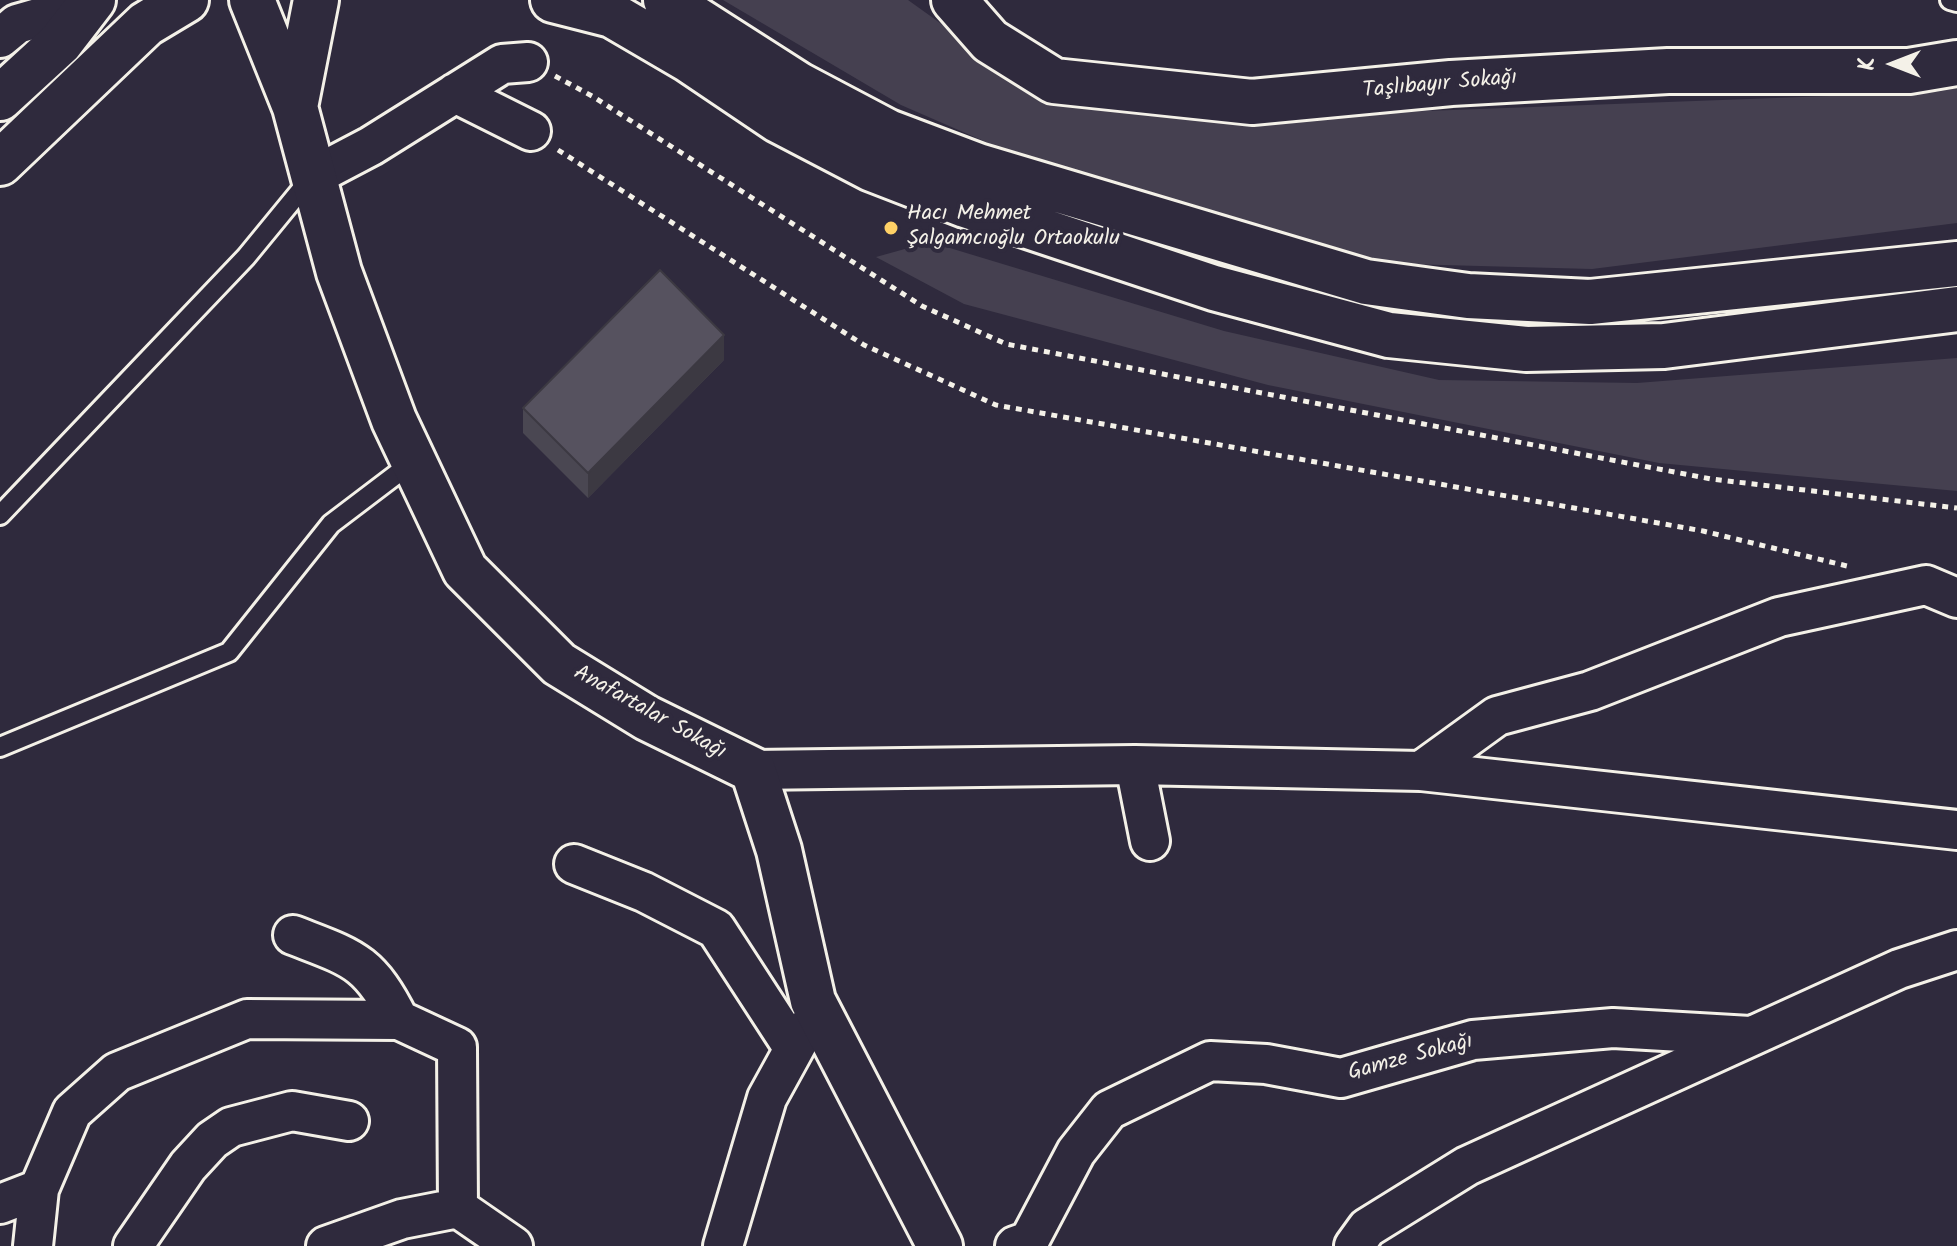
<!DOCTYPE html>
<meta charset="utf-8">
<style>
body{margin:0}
#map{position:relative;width:1957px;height:1246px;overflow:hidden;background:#2f2a3d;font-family:Kalam,sans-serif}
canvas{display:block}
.north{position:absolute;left:1853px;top:24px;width:80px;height:80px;-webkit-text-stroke:6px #2f2a3d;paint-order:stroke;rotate:270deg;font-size:22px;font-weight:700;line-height:32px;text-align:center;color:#f4f1e8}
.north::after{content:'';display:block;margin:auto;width:28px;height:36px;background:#f4f1e8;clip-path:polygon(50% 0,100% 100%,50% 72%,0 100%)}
</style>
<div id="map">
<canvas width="1957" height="1246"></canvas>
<div class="north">K</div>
</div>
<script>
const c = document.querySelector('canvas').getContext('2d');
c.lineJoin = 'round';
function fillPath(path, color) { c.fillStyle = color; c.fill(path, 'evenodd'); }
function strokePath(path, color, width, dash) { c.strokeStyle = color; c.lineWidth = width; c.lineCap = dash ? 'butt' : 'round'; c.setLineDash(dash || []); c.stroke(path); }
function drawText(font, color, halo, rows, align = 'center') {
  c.font = font + ' Kalam,sans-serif'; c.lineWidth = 8; c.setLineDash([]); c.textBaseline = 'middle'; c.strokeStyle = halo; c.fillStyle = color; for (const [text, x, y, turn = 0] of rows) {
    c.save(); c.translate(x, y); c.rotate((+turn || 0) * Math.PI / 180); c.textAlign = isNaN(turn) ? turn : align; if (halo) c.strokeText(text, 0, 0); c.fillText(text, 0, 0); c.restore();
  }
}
fillPath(new Path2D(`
 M723 0H908L1042 96 1237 118 1937 92 1957 88V223L1592 269 1368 263 1094 189 901 105Z
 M930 242 1224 331 1439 380 1637 383 1957 358V491L1659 463 1268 385 964 304 876 257Z`), '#454050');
const lane = new Path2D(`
 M1950 0 1957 2
 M0 515 246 257 310 179
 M0 747 229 652 331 524 414 461`);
const street = new Path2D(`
 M0 38 17 24 90 3
 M455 93 531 131
 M312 177 371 146 502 64 528 62
 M1135 765 1150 841
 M753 770 1135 765 1421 771 1957 830
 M1421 771 1497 716 1590 691 1779 617 1926 585 1957 598
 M574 864 644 892 716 929 794 1049
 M293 935C352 958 369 960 399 1020
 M0 1204 39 1189
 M33 1246 39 1189 72 1112 117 1072 247 1019 399 1020 457 1047 458 1208
 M133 1246 188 1166 212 1140 231 1127 292 1111 349 1121
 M326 1246 402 1219 458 1208 513 1246
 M723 1246 767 1098 805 1029
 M1015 1246 1029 1241 1076 1152 1109 1110 1210 1061 1266 1064 1341 1078 1473 1040 1613 1028 1750 1036
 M1354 1246 1367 1228 1467 1166 1899 969 1957 950`);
const secondary = new Path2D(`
 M252 0 295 107 339 272 394 420 465 570 559 664 647 718 753 770 779 850 813 1001 940 1246
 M954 0 990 41 1054 81 1252 102 1451 83 1668 71H1909L1957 63
 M295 107 316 0`);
const primary = new Path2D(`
 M553 0 612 15 689 60 778 120 872 169 965 205 1214 288 1389 335 1526 349 1664 346 1957 309
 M666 0 799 85 888 132 978 166 1366 282 1468 296 1590 302 1957 264
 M0 98 60 43 93 0
 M0 163 146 24 186 0`);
strokePath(lane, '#f4f1e8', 24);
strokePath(street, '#f4f1e8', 44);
strokePath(secondary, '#f4f1e8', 50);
strokePath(primary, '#f4f1e8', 50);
strokePath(new Path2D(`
 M555 76 592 96 922 306 1006 344 1711 479 1957 508
 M558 150 864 345 996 405 1703 531 1847 566`), '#f4f1e8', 5, [6, 6]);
strokePath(lane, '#2f2a3d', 18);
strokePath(street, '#2f2a3d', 38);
strokePath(secondary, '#2f2a3d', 44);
strokePath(primary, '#2f2a3d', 44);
fillPath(new Path2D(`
 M724 360 588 498 523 433V408Z`), '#4a4752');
fillPath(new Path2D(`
 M724 335V360L588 498V473Z`), '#3c3942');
const building = new Path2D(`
 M660 270 724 335 588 473 523 408Z`);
fillPath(building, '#56525f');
strokePath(building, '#3c3942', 2);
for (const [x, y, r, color] of [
 [891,228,8,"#ffd166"]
]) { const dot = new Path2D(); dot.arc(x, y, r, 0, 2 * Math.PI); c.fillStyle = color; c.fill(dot); strokePath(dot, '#2f2a3d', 3); }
drawText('22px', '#f4f1e8', '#2f2a3d', [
 ["Taşlıbayır Sokağı",1440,86,-5],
 ["Anafartalar Sokağı",649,714,29],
 ["Gamze Sokağı",1411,1059,-15]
]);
drawText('22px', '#f4f1e8', '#2f2a3d', [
 ["Hacı Mehmet",907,215],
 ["Şalgamcıoğlu Ortaokulu",907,240]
], 'left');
</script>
